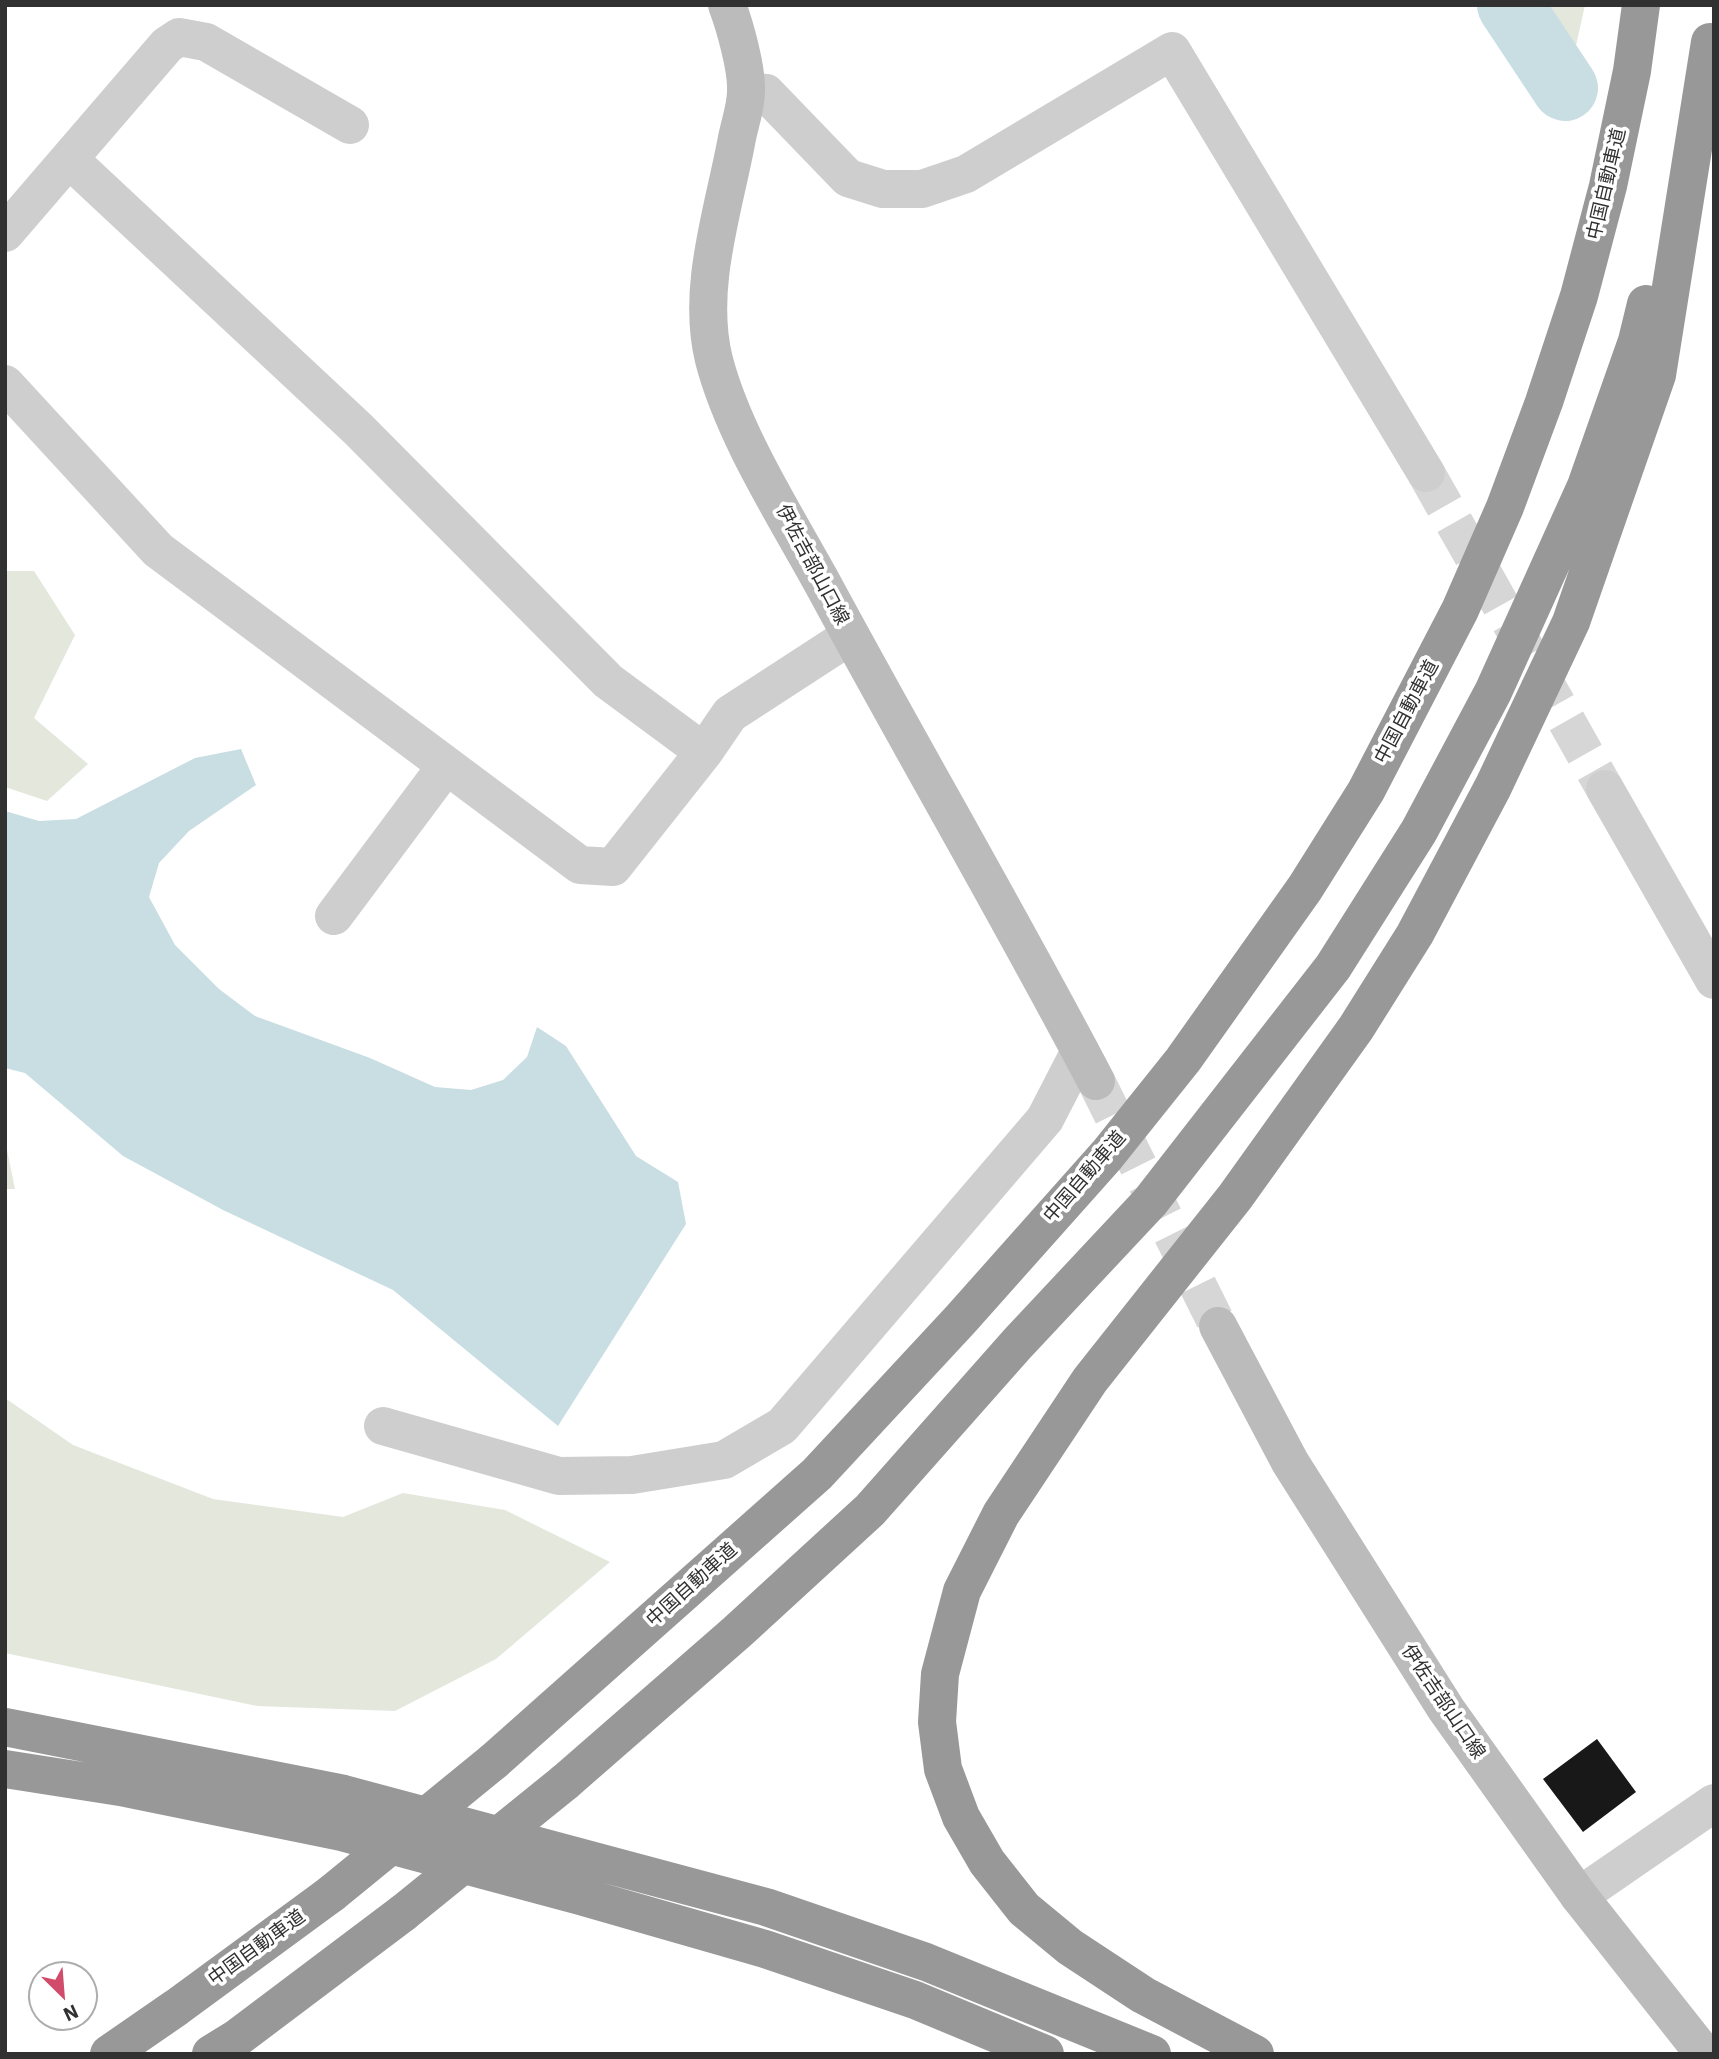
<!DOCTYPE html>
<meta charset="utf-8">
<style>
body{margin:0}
#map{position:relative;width:1719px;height:2059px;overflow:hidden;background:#fff;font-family:"IBM Plex Sans",sans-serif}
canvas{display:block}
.frame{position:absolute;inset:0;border:7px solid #313131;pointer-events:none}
.north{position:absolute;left:28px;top:1961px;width:70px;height:70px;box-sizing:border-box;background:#fff;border:2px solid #adadad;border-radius:50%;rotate:155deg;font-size:19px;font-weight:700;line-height:28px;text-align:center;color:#313131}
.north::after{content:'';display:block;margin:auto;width:24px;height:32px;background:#d14b6a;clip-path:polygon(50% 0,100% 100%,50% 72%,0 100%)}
</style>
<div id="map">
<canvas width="1719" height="2059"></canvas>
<div class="frame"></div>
<div class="north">N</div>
</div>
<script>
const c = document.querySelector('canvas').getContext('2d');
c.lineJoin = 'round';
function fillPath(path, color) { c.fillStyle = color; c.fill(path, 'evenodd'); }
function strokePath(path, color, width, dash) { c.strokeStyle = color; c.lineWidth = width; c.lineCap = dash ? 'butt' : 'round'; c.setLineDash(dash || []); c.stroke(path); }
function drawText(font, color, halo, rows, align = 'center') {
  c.font = font + ' "IBM Plex Sans","Noto Sans JP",sans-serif'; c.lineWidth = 7; c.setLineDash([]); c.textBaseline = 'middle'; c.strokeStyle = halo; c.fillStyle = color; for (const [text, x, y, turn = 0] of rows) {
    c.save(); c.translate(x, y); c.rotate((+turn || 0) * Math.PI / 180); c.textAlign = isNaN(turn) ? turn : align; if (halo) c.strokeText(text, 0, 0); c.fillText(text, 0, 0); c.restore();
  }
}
fillPath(new Path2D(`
 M1530 5H1585L1575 50 1534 17Z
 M5 571H34L75 635 34 718 88 764 47 801 5 787Z
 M5 1150H7L15 1189H5Z
 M5 1398 73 1445 213 1499 343 1517 403 1493 505 1510 610 1562 496 1659 395 1711 257 1706 5 1653Z`), '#e3e7dc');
fillPath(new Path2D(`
 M241 749 256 785 189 831 159 863 149 897 175 945 219 989 255 1016 370 1058 435 1087 471 1090 503 1080 527 1057 537 1027 566 1046 636 1156 678 1182 686 1224 558 1426 393 1290 223 1210 123 1156 25 1073 5 1068V811L39 821 76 819 195 758Z`), '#c8dee3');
strokePath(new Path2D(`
 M1510 5 1565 88`), '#c8dee3', 66);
fillPath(new Path2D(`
 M1597 1739 1636 1792 1583 1832 1543 1779Z`), '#181818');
strokePath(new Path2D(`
 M1426 473 1605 789`), '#d6d6d6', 38, [38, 19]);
strokePath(new Path2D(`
 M1096 1081 1218 1326`), '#d6d6d6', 38, [38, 19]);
strokePath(new Path2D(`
 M746 91 766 93 848 178 883 189H922L966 174 1172 51 1426 473
 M69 159 358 429 608 681 704 752
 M5 233 167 45 179 37 206 42 350 125
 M5 384 158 550 580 865 613 867 704 752 730 714 850 636
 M1605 789 1714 980
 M334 916 446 766
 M383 1426 559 1476 632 1475 724 1460 782 1426 1045 1119 1080 1051
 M1579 1896 1714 1803`), '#cecece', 38);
strokePath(new Path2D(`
 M727 5C735 26 747 69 746 91 746 107 740 123 737 138 724 209 696 288 714 360 734 437 787 518 825 588 914 753 1009 915 1096 1081
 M1218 1326 1290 1462 1446 1709 1579 1896 1704 2054`), '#bbb', 38);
strokePath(new Path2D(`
 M5 1727 344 1794 766 1907 926 1962 1152 2054
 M494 1761 817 1474 961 1319 1107 1155 1183 1060 1305 888 1366 791 1460 610 1505 507 1544 402 1579 296 1608 186 1632 71 1641 5
 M5 1769 120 1787 341 1832 580 1896 765 1949 915 2000 1045 2054
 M565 1782 737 1632 870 1510 1017 1344 1150 1202 1333 967 1419 831 1493 692 1586 486 1637 341 1646 304
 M109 2054 177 2007 331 1894
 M211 2054 237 2038 403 1913
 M1255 2054 1143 1995 1070 1947 1024 1909 987 1862 961 1817 943 1769 937 1722 940 1674 962 1591 1001 1514 1090 1380 1235 1197 1356 1028 1415 934 1493 787 1571 622 1657 375 1710 42`), '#989898', 38);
strokePath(new Path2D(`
 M331 1894 494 1761
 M403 1913 565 1782`), '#989898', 38);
drawText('19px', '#313131', '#fff', [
 ["中国自動車道",1607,184,-77],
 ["伊佐吉部山口線",812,565,62],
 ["中国自動車道",1407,712,-62],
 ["中国自動車道",1085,1177,-49],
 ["中国自動車道",692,1585,-42],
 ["伊佐吉部山口線",1443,1702,56],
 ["中国自動車道",257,1948,-36]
]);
</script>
